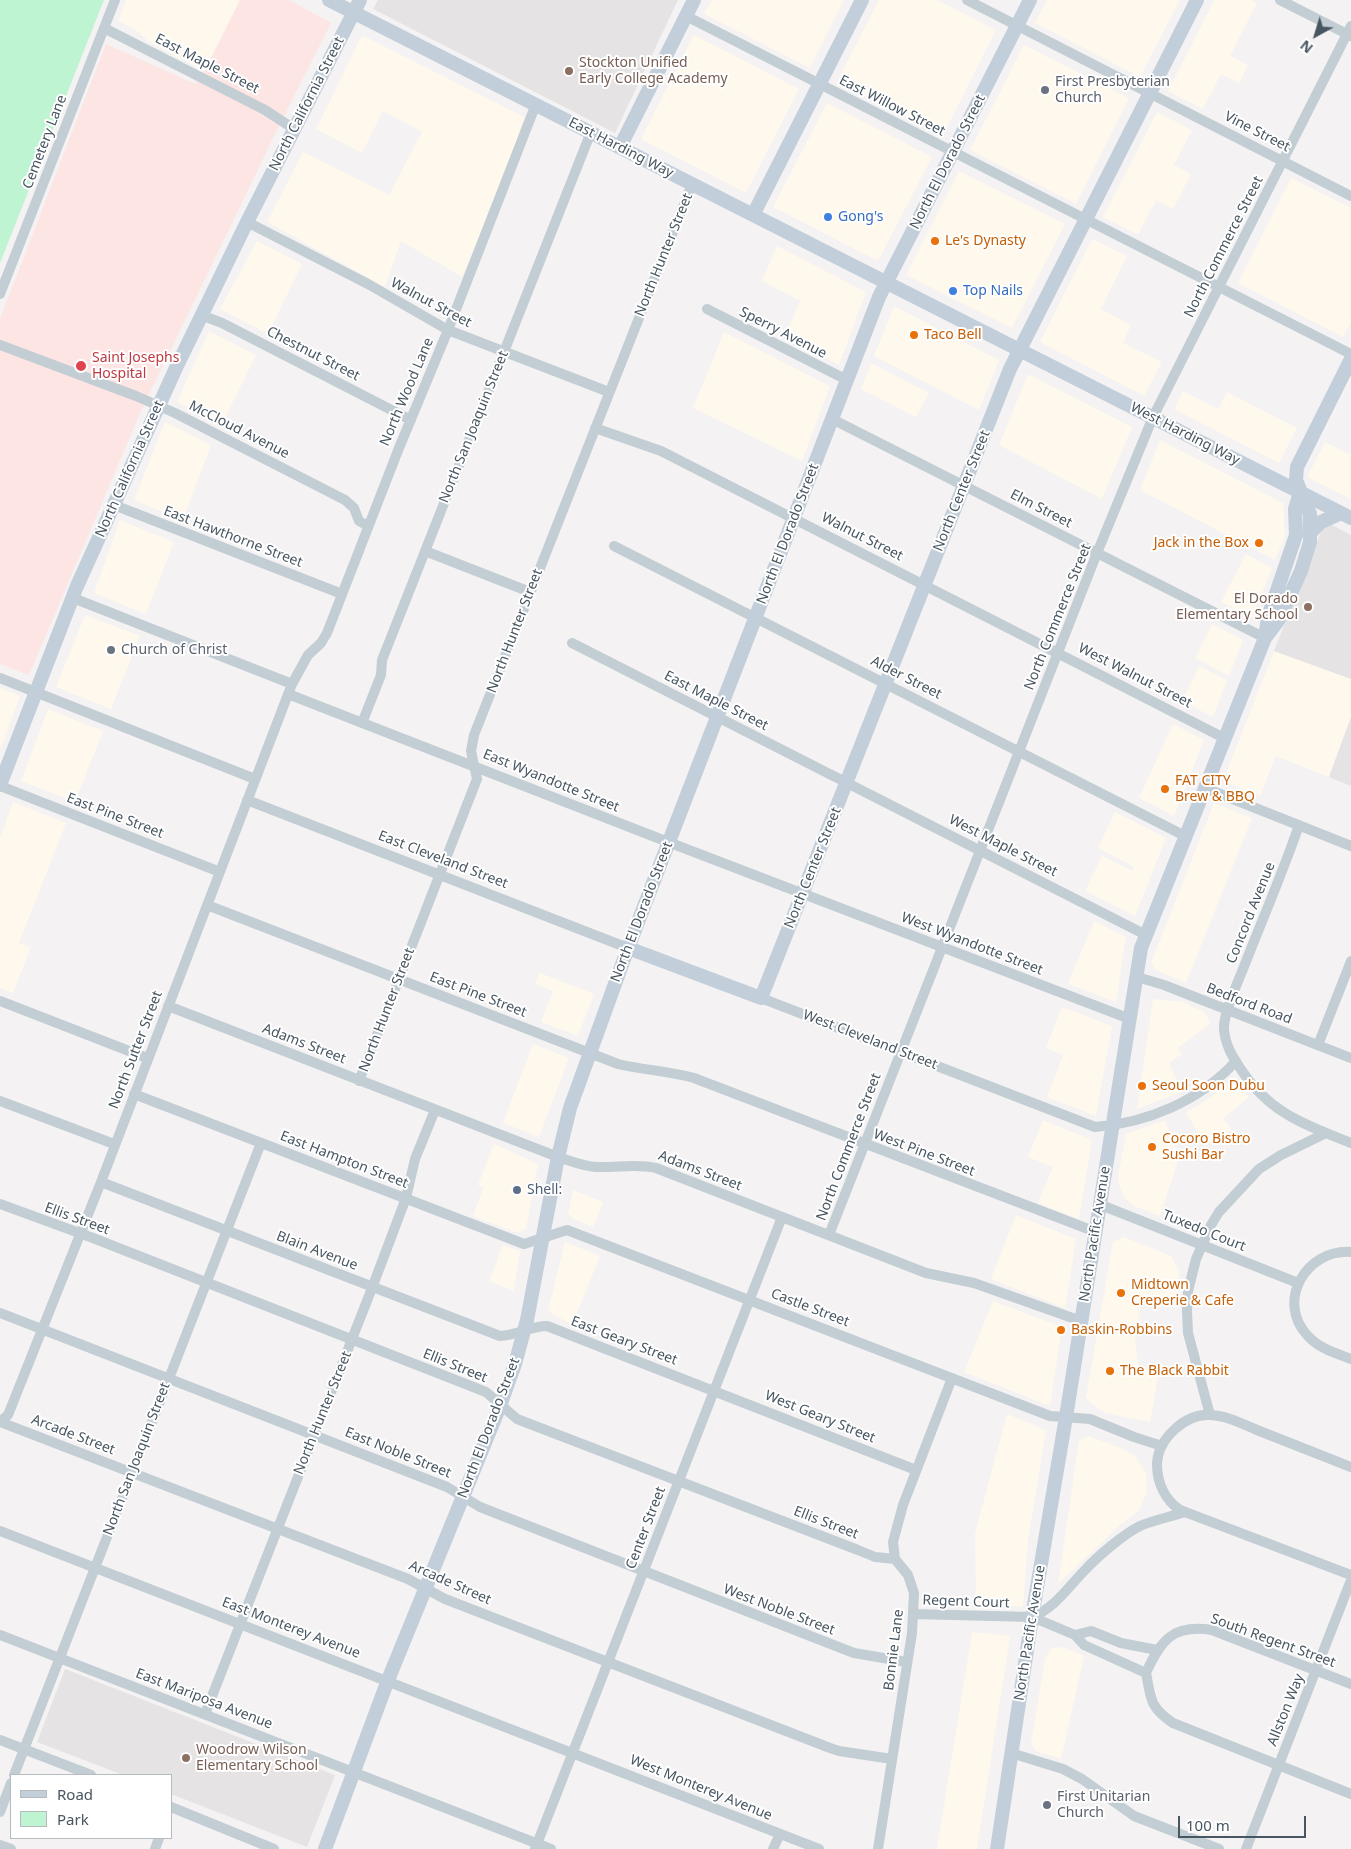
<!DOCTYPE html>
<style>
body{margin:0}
#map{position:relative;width:1351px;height:1849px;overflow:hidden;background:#f4f2f2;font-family:"Noto Sans",sans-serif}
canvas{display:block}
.legend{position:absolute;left:10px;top:1774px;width:162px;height:65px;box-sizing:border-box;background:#fff;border:1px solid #b6bbc0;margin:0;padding:6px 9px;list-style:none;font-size:15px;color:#485661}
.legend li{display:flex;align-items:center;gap:10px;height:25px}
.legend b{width:25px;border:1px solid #b6bbc0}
.north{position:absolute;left:1291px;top:10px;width:50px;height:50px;-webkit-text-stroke:4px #fff;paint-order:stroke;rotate:219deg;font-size:14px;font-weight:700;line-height:20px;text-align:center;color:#485661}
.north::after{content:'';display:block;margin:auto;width:18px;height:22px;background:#485661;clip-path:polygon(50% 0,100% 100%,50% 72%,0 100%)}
.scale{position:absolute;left:1178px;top:1816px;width:128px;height:22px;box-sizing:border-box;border:2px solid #485661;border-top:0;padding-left:6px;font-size:15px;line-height:18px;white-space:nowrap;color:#485661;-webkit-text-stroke:4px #fff;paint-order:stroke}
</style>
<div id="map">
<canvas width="1351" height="1849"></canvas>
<ul class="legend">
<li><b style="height:6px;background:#c2ceda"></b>Road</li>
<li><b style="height:14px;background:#bff4d2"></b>Park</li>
</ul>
<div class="north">N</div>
<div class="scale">100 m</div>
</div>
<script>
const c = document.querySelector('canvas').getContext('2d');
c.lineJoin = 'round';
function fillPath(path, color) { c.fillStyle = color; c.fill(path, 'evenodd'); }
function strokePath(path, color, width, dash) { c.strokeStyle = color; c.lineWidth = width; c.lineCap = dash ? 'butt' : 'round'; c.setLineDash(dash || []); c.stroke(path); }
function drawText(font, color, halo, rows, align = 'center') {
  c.font = font + ' "Noto Sans",sans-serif'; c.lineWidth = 4; c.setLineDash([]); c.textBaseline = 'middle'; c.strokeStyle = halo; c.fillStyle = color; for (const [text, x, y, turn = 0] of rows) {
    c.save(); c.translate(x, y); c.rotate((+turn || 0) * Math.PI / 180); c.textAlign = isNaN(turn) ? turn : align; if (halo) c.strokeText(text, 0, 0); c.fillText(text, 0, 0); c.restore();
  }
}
fillPath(new Path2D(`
 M126 0H240L204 71 149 42 136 30 118 21Z
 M712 0H844L810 68 704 14Z
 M879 0H937L996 30 943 135 837 82Z
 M1047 0H1180L1140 77 1035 23Z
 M1214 0H1250L1257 3 1230 56 1248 65 1239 83 1221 74 1203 109 1168 91Z
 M362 35 524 117 508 168 462 277 401 241 385 287 267 222 303 152 389 195 422 132 383 111 362 153 316 129Z
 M694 35 799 89 746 193 641 139Z
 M1024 45 1129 98 1076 204 970 150Z
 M827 103 932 157 878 261 773 207Z
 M1157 112 1192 130 1174 165 1191 174 1173 209 1156 200 1138 235 1103 217Z
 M959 171 1065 224 1012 328 906 275Z
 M1291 178 1351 208V322L1343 337 1238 283Z
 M1092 239 1127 256 1101 309 1131 325 1123 343 1162 362 1144 396 1040 342Z
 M257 241 302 264 268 334 220 309Z
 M777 246 866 292 839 365 785 337 800 301 762 281Z
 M894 306 999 360 979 410 874 356Z
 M209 331 256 355 222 424 177 402Z
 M724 332 830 386 802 461 693 408Z
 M871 363 929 393 916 417 861 389Z
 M1028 374 1132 427 1102 499 999 445Z
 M1183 391 1218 409 1227 392 1297 428 1279 463 1174 409Z
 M165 422 211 445 183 520 134 500Z
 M1160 440 1283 503 1285 536 1275 560 1140 490Z
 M1325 442 1351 455V499L1307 477Z
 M120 520 174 542 146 614 94 593Z
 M1246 554 1272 568 1252 618 1221 602Z
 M85 615 140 636 111 709 56 687Z
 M1212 624 1243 640 1229 676 1195 658Z
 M1274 651 1351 679V717L1329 777 1276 756 1260 796 1223 781Z
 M1199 666 1227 680 1213 717 1182 701Z
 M0 688 20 696 0 750Z
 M48 709 103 731 75 802 21 781Z
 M1173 724 1204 740 1174 816 1139 798Z
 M13 802 66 823 19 943 31 947 13 993 0 988V838Z
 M1214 803 1252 818 1186 983 1156 970 1151 963Z
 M1115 812 1166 838 1135 916 1085 891 1102 856 1132 871 1134 867 1098 848Z
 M1094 921 1126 937 1116 1002 1068 984Z
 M540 973 594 994 578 1036 541 1022 553 991 535 984Z
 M1153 999 1183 1002 1204 1012 1211 1023 1178 1048 1182 1054 1169 1063 1182 1092 1137 1109Z
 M1062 1007 1112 1026 1096 1116 1047 1097 1063 1055 1046 1048Z
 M533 1044 569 1058 539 1137 503 1123Z
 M1228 1084H1237L1249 1097 1223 1118 1232 1130 1205 1146 1186 1112 1207 1100Z
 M1043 1120 1092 1140 1079 1219 1038 1203 1053 1167 1028 1157Z
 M1165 1120 1179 1158 1160 1216 1134 1206 1125 1198 1120 1188 1118 1176 1126 1134Z
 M494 1144 538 1164 526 1229 517 1233 473 1216 483 1188 478 1185Z
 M573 1190 603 1202 593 1227 573 1219 568 1213Z
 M1016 1215 1076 1239 1065 1308 991 1279Z
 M1124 1237 1171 1256 1179 1271V1308L1141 1303 1135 1342 1139 1370 1160 1366 1150 1422 1105 1413 1091 1403 1086 1397 1113 1242Z
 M565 1242 600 1256 572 1325 548 1311Z
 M503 1245 520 1251 514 1291 489 1281Z
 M993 1301 1062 1327 1050 1406 964 1372Z
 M1007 1414 1046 1430 1028 1540 1023 1607 976 1602 975 1533Z
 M1089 1436 1123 1449 1135 1456 1146 1473 1147 1492 1139 1510 1119 1526 1058 1584 1079 1441Z
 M972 1632 1010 1636 977 1849H937Z
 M1063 1647 1084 1656 1061 1759 1036 1751 1031 1743 1045 1658 1052 1648Z`), '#fef8ed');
fillPath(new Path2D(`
 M378 0H678L615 133 373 9Z
 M1330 524 1351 535V679L1274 651 1322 529Z
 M1351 717V786L1329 777Z
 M65 1669 335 1775 307 1847 171 1794V1775H123L37 1742Z`), '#e5e3e4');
fillPath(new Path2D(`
 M240 0H289L331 23 275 134 140 413 29 675 0 664V319L106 44 195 84 205 71Z`), '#fde5e3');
fillPath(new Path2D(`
 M0 0H104L0 263Z`), '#bff4d2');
strokePath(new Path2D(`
 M967 0 1351 196
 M1280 0 1351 36
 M686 16 1351 354
 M104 28 265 110 294 129
 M247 222 368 284 448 330 609 392
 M0 294 115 0
 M707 309 847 380
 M201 315 222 323 411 420
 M0 345 136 396 175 413 345 500 354 508 359 521 368 526
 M832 419 1265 638
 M595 428 661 451 1224 738
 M114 505 342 594
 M614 546 1185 836
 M425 551 530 592
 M73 598 292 684
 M572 643 1146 935
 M0 678 255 779
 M288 694 668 842 1130 1019
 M362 723 381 675 382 660 591 132
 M0 786 220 872
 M1205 788 1351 846
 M247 800 628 948
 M1299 825C1283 872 1263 918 1245 964 1239 980 1223 1013 1224 1029 1225 1044 1232 1056 1240 1068 1269 1113 1303 1124 1351 1143
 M207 905 618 1064C643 1070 669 1071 694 1078L1096 1232
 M1137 977 1164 985 1351 1058
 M761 998 1095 1127C1147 1123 1200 1101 1236 1061
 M0 1001 147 1058
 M168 1006 558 1157C571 1161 583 1166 596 1167 617 1168 635 1163 656 1168L926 1273 974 1283 1081 1321
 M1318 1045 1351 961
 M359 1081 477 779 471 751 474 735 692 184
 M134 1094 524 1244 567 1230 1050 1416 1090 1419 1134 1437 1162 1446
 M0 1101 114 1144
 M101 1182 500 1336C516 1336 530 1326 547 1326L916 1470
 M0 1204 93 1238 486 1392 517 1419 858 1550 875 1557 895 1559
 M1101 1205 1298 1283
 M829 1235 1097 553 1153 417 1351 26
 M1351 1252C1306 1249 1276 1301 1307 1335 1318 1348 1335 1353 1351 1359
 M0 1313 447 1487 480 1507 841 1648 854 1653 907 1662
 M1210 1415 1188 1333 1187 1311 1188 1291 1196 1259 1211 1225 1219 1212 1259 1169 1281 1155 1326 1133
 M0 1422 8 1415 101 1182 292 684 308 655 321 643 327 633 399 448 448 330 536 104
 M0 1422 408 1579 445 1599 830 1748 839 1751 892 1759
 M1351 1467C1321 1455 1292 1444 1262 1432 1246 1426 1229 1416 1211 1415 1185 1413 1158 1439 1157 1464 1157 1483 1165 1500 1180 1510L1351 1575
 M0 1531 819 1849
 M913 1614 1032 1617 1075 1635
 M1032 1617C1055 1608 1069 1586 1086 1569 1099 1555 1124 1534 1140 1526 1154 1520 1170 1517 1185 1512
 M0 1635 551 1849
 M1146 1673C1151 1698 1149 1707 1173 1723L1351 1794
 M1146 1673C1161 1640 1173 1624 1212 1630L1351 1684
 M1146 1673 1084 1645 1075 1635 1091 1631 1121 1643 1157 1650
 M205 1714 372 1288 406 1198 415 1159 435 1110
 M0 1740 91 1775
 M1011 1753 1063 1769 1082 1779 1134 1816 1219 1849
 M14 1775 261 1143
 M171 1807 274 1849
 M0 1812 11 1783
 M0 1845 11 1849
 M155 1849 159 1838
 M535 1849 782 1217
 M773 1849 780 1834
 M878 1849 912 1633 914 1593 908 1575 895 1559 893 1542 903 1505 952 1378
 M1246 1849 1351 1580`), '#c2cdd4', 10);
strokePath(new Path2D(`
 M329 0 1351 518
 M620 147 694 0
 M753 215 862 0
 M1310 533 1321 522 1341 513
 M1265 638 1278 621 1301 571 1310 542V514L1296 480 1297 467 1351 359
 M0 785 77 586 175 370 247 222 360 0
 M628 948 761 998 1010 369 1197 0
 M325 1849 388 1680 500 1406 515 1364 527 1320 558 1157 570 1108 628 948 879 297 1030 0
 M997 1849 1032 1617 1066 1417 1141 948 1265 638 1268 617 1296 535 1295 509 1300 492`), '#c2ceda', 14);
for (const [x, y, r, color] of [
 [569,71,5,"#8d6e63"],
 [1045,90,5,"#6b7280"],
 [828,217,5,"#3f7fe0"],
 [935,241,5,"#e8710a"],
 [953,291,5,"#3f7fe0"],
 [914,335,5,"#e8710a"],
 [81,366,6,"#e0444e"],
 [1259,543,5,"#e8710a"],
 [1308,607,5,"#8d6e63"],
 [111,650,5,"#6b7280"],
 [1165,789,5,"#e8710a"],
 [1142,1086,5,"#e8710a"],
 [1152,1147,5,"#e8710a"],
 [517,1190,5,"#5c6f8a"],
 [1121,1293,5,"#e8710a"],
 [1061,1330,5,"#e8710a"],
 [1110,1371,5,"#e8710a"],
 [186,1758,5,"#8d6e63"],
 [1047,1805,5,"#6b7280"]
]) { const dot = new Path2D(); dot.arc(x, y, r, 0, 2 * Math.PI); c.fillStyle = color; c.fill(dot); strokePath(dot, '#fff', 2); }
drawText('14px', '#785e54', '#fff', [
 ["Stockton Unified",579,63],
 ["Early College Academy",579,79],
 ["El Dorado",1298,599,"right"],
 ["Elementary School",1298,615,"right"],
 ["Woodrow Wilson",196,1750],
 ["Elementary School",196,1766]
], 'left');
drawText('14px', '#485661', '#fff', [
 ["East Maple Street",207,64,27],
 ["North California Street",307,104,-63],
 ["East Willow Street",892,106,27],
 ["Vine Street",1257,132,27],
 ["Cemetery Lane",45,142,-69],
 ["East Harding Way",621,148,27],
 ["North El Dorado Street",948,162,-63],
 ["North Commerce Street",1224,247,-63],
 ["North Hunter Street",664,255,-68],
 ["Walnut Street",431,303,28],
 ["Sperry Avenue",783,333,27],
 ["Chestnut Street",313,354,27],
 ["North Wood Lane",407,392,-67],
 ["North San Joaquin Street",474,427,-68],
 ["McCloud Avenue",239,430,27],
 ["West Harding Way",1185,434,27],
 ["North California Street",130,469,-66],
 ["North Center Street",962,491,-68],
 ["Elm Street",1041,509,27],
 ["North El Dorado Street",788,534,-69],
 ["East Hawthorne Street",233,537,21],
 ["Walnut Street",862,537,27],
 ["North Commerce Street",1058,617,-68],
 ["North Hunter Street",515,631,-69],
 ["West Walnut Street",1135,676,27],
 ["Alder Street",906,678,27],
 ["East Maple Street",716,701,27],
 ["East Wyandotte Street",551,781,22],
 ["East Pine Street",115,816,21],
 ["West Maple Street",1003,846,27],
 ["East Cleveland Street",443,860,21],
 ["North Center Street",813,868,-68],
 ["North El Dorado Street",642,912,-69],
 ["Concord Avenue",1251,913,-68],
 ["West Wyandotte Street",972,944,21],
 ["East Pine Street",478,995,21],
 ["Bedford Road",1249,1004,21],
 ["North Hunter Street",387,1010,-69],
 ["West Cleveland Street",870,1040,21],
 ["Adams Street",304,1044,21],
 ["North Sutter Street",136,1050,-69],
 ["North Commerce Street",849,1147,-69],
 ["West Pine Street",924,1153,21],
 ["East Hampton Street",344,1160,21],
 ["Adams Street",700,1171,21],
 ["Ellis Street",77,1219,20],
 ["Tuxedo Court",1204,1231,22],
 ["North Pacific Avenue",1095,1234,-81],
 ["Blain Avenue",317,1251,21],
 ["Castle Street",810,1308,21],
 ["East Geary Street",624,1341,21],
 ["Ellis Street",455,1366,22],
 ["North Hunter Street",323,1413,-68],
 ["West Geary Street",820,1417,22],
 ["North El Dorado Street",489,1428,-69],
 ["Arcade Street",73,1435,21],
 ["East Noble Street",398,1453,22],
 ["North San Joaquin Street",137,1459,-69],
 ["Ellis Street",826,1523,21],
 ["Center Street",646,1528,-69],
 ["Arcade Street",450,1583,24],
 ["Regent Court",966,1602,2],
 ["West Noble Street",779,1610,21],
 ["East Monterey Avenue",291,1628,21],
 ["North Pacific Avenue",1030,1633,-81],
 ["South Regent Street",1273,1641,20],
 ["Bonnie Lane",894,1650,-83],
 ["East Mariposa Avenue",204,1699,21],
 ["Allston Way",1286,1710,-68],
 ["West Monterey Avenue",701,1788,22]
]);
drawText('14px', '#5b616d', '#fff', [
 ["First Presbyterian",1055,82],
 ["Church",1055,98],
 ["Church of Christ",121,650],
 ["First Unitarian",1057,1797],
 ["Church",1057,1813]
], 'left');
drawText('14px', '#366cbe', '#fff', [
 ["Gong's",838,217],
 ["Top Nails",963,291]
], 'left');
drawText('14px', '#c56008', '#fff', [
 ["Le's Dynasty",945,241],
 ["Taco Bell",924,335],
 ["Jack in the Box",1249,543,"right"],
 ["FAT CITY",1175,781],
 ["Brew & BBQ",1175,797],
 ["Seoul Soon Dubu",1152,1086],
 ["Cocoro Bistro",1162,1139],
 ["Sushi Bar",1162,1155],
 ["Midtown",1131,1285],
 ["Creperie & Cafe",1131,1301],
 ["Baskin-Robbins",1071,1330],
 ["The Black Rabbit",1120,1371]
], 'left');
drawText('14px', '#be3a42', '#fff', [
 ["Saint Josephs",92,358],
 ["Hospital",92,374]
], 'left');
drawText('14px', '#4e5e75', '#fff', [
 ["Shell:",527,1190]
], 'left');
</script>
